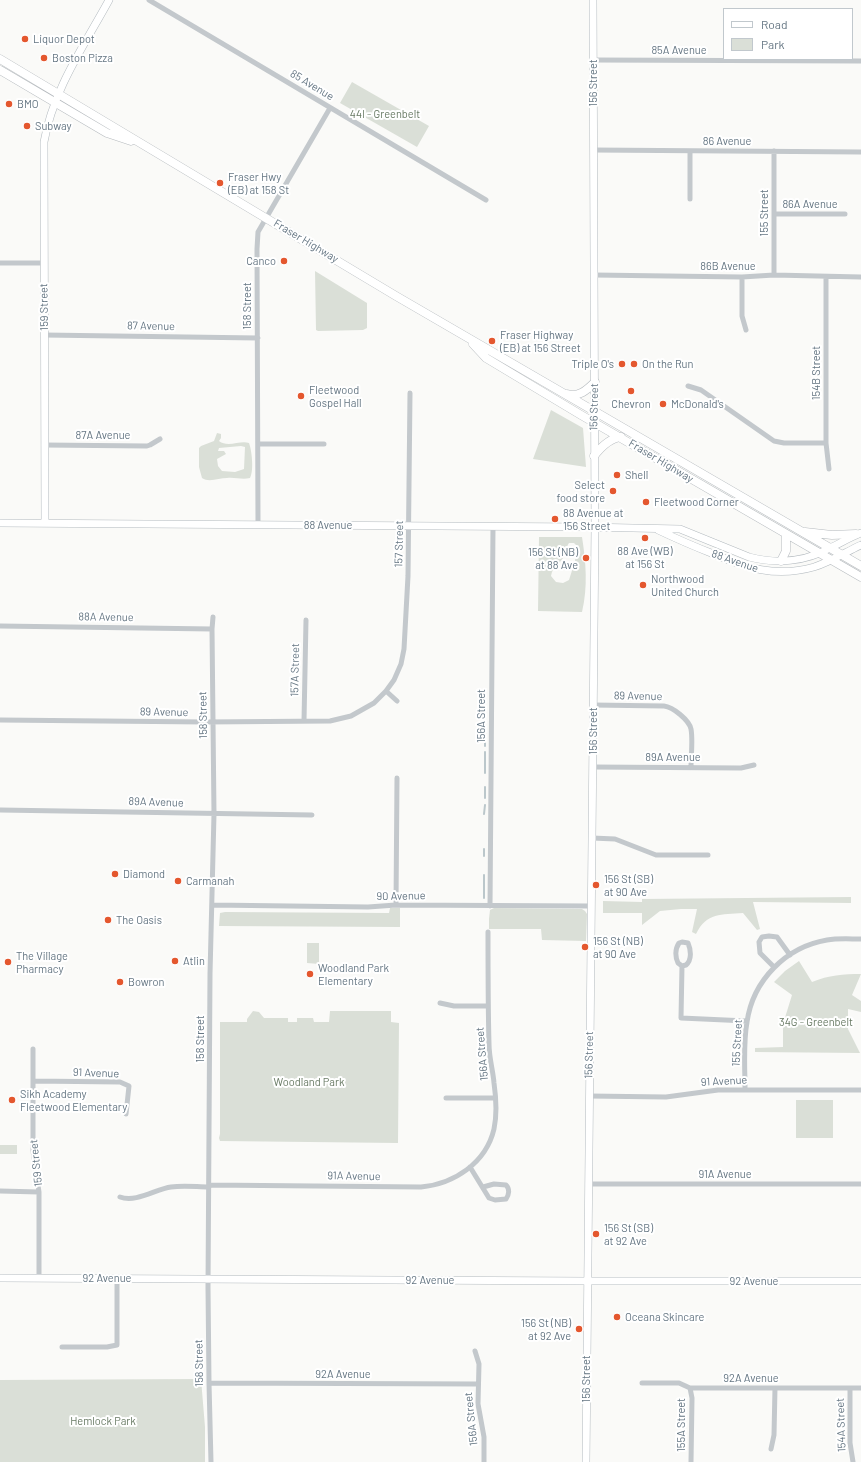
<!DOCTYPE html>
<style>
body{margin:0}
#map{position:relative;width:861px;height:1462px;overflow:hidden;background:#fafaf8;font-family:Barlow,sans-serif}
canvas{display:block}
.legend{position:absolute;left:723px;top:8px;width:130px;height:52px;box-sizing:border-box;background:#fff;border:1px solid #c1c8cd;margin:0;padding:5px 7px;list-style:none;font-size:12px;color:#657683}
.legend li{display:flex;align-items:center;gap:8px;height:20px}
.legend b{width:20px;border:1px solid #c1c8cd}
</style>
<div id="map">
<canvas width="861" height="1462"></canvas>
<ul class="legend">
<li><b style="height:5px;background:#fff"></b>Road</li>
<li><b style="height:11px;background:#dadfd7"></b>Park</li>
</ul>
</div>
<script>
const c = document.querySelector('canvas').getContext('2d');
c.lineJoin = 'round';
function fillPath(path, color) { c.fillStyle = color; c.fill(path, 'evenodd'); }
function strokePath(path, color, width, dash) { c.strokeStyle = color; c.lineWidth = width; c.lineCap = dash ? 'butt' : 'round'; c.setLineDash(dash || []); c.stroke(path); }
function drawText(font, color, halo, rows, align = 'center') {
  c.font = font + ' Barlow,sans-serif'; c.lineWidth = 4; c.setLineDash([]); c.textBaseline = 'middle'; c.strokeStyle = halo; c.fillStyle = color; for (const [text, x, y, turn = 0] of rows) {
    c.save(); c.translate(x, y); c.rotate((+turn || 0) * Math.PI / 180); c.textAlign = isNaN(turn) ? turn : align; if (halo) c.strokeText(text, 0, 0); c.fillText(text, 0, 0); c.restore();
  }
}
fillPath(new Path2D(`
 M352 82 429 126 417 147 340 103Z
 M315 271 367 303V328L363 330 318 331 316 330Z
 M551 410 583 428 586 467 533 459Z
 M217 433 221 434V438L219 441C228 448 240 440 249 443 252 451 254 471 250 478 242 480 235 477 227 478 219 478 209 483 202 478L199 467V448L201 446 214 441ZM241 446 245 447 244 469 235 472 222 471 218 466 217 459 226 454 224 451H218L219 448Z
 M539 537H582C586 562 588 587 582 612L538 611ZM569 543H574L577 546 575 561 569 580 563 583 556 582 551 576C553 565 558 566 563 558 566 553 566 547 569 543Z
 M851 897V903L753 902 760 929 757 930 743 913C721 915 707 912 696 934L692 932 697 909H681L660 911 642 925V913H603V901L642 902V899Z
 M390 908H400V927L219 926 220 913 225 912 389 913Z
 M494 908 582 909 585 911 587 914 586 941 542 940 541 929H489V919L490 910Z
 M307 943H319V964L307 963Z
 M799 961 812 982C829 975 843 974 861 974L852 995 861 1001V1012L848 1009V1029L860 1053 755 1052V1048L783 1047V1024L792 995 774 982 785 971Z
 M253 1011 259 1012 264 1018H288V1022H297V1018H313L314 1022H329L330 1011H391V1022L399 1023 398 1143 220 1141 219 1138 220 1134V1022H247V1019Z
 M796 1100H833V1138H796Z
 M0 1145H17V1154H0Z
 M201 1379 205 1427V1462H0V1380Z`), '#dadfd7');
strokePath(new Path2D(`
 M485 746V736
 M485 773V752
 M485 798V787
 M484 814 485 805
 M484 849V856
 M484 898V875`), '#bbc7cb', 2);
const secondary = new Path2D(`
 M0 523 586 527 680 529 749 557C776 564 805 562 830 548 841 543 850 537 861 533
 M45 523 44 142C53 90 84 46 109 0
 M658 530C675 538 693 546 711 553 747 568 775 578 814 567 830 562 846 552 861 545
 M0 1278 587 1281H861
 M586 1462 595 527 593 0`);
const primary = new Path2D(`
 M0 59 396 296 861 566
 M0 70 107 133 131 141
 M473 344 486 358 581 415 861 577
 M567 394C578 398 587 390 595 382
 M594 456C601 447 610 438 621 437
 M805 532 832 535 856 534
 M781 561 786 551V535`);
strokePath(secondary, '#b3babf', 8);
strokePath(primary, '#b5babe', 9);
strokePath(new Path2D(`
 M149 0 486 200
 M593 60 861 61
 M593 150 861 152
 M690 151V199
 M774 151V275
 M774 214H845
 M0 263H43
 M594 275 742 277 774 275 861 277
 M742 277V316L746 330
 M826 277V443L829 469
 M44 335 258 338
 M688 386 701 390 774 441 784 443H826
 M258 444H324
 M44 445 147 446 150 445 160 439
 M258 524 257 249 258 232 330 108
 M0 626 212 629
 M386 691 397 701
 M593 705 664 706C673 707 689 720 691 729 693 740 691 756 691 767
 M0 720 205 722 330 721 351 716 374 703 386 691 394 680 401 664 404 649 408 576 410 393
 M304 721 306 620
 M593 767 741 768 754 765
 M0 810 312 815
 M592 838 615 839 656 855H708
 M212 905 368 907 396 905 591 906
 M396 905 397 778
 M490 906 493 527
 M682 942 688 943C691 950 692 960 686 965L682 966 678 963C675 957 675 949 679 943Z
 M682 966 681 1018 747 1021
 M774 967 760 953 759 942 762 937 769 936 777 937 790 955
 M440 1003 454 1006H488
 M33 1049V1151L39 1192V1278
 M33 1081 120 1082 129 1086 126 1114
 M745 1089C745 1067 743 1044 747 1022 753 980 786 947 827 940 838 938 850 939 861 939
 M589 1096 666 1097 718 1090H861
 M446 1098H495
 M470 1167 489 1198 495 1200 506 1199C509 1195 510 1189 506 1185L494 1184 483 1187
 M588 1184H861
 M209 1185 421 1187C454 1184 486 1163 494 1129 497 1115 496 1097 494 1083 493 1070 489 1058 489 1044 488 1007 488 970 488 932
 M0 1191 39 1192
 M120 1197C136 1203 156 1189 171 1187 184 1185 197 1187 209 1187
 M62 1347H107L117 1345V1278
 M475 1351 479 1364 478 1404 484 1437V1462
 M209 1383 478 1384
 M642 1383H679L690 1388H861
 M690 1388 692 1398 691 1462
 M850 1388V1443L853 1462
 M771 1449 774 1435 775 1388
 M211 1462 209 1383 208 1287 210 974 214 814 212 629 213 617`), '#c3c8cc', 5);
strokePath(secondary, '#fff', 7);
strokePath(primary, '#fff', 8);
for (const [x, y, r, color] of [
 [25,39,4,"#e4572e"],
 [44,58,4,"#e4572e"],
 [9,104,4,"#e4572e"],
 [27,126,4,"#e4572e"],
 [220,183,4,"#e4572e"],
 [284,261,4,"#e4572e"],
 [492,341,4,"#e4572e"],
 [622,364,4,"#e4572e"],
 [634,364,4,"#e4572e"],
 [631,391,4,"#e4572e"],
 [301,396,4,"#e4572e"],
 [663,404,4,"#e4572e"],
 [617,475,4,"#e4572e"],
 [613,491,4,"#e4572e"],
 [646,502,4,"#e4572e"],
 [555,519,4,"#e4572e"],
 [645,538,4,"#e4572e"],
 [586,558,4,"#e4572e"],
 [643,585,4,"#e4572e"],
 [115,874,4,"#e4572e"],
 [178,881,4,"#e4572e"],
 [596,885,4,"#e4572e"],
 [108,920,4,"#e4572e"],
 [585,947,4,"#e4572e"],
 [175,961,4,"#e4572e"],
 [8,962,4,"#e4572e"],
 [310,974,4,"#e4572e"],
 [120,982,4,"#e4572e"],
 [12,1100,4,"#e4572e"],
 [596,1234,4,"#e4572e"],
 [617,1317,4,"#e4572e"],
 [579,1329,4,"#e4572e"]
]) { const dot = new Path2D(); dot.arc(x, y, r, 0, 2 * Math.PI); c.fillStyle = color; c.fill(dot); strokePath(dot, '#fff', 1.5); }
drawText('11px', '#657683', '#fff', [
 ["Liquor Depot",33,39],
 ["Boston Pizza",52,58],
 ["BMO",17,104],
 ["Subway",35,126],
 ["Fraser Hwy",228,177],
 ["(EB) at 158 St",228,190],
 ["Canco",276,261,"right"],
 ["Fraser Highway",500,335],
 ["(EB) at 156 Street",500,348],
 ["Triple O's",614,364,"right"],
 ["On the Run",642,364],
 ["Fleetwood",309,390],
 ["Gospel Hall",309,403],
 ["Chevron",631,404,"center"],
 ["McDonald's",671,404],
 ["Shell",625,475],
 ["Select",605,485,"right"],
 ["food store",605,498,"right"],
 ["Fleetwood Corner",654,502],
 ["88 Avenue at",563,513],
 ["156 Street",563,526],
 ["88 Ave (WB)",645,551,"center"],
 ["at 156 St",645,564,"center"],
 ["156 St (NB)",578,552,"right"],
 ["at 88 Ave",578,565,"right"],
 ["Northwood",651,579],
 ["United Church",651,592],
 ["Diamond",123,874],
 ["156 St (SB)",604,879],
 ["at 90 Ave",604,892],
 ["Carmanah",186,881],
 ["The Oasis",116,920],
 ["156 St (NB)",593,941],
 ["at 90 Ave",593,954],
 ["The Village",16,956],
 ["Pharmacy",16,969],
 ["Atlin",183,961],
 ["Woodland Park",318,968],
 ["Elementary",318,981],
 ["Bowron",128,982],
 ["Sikh Academy",20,1094],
 ["Fleetwood Elementary",20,1107],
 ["156 St (SB)",604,1228],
 ["at 92 Ave",604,1241],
 ["Oceana Skincare",625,1317],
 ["156 St (NB)",571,1323,"right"],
 ["at 92 Ave",571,1336,"right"]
], 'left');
drawText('11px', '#657683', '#fff', [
 ["85A Avenue",679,50],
 ["156 Street",593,83,-90],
 ["85 Avenue",312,85,31],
 ["86 Avenue",727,141],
 ["86A Avenue",810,204],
 ["155 Street",764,213,-90],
 ["Fraser Highway",306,241,31],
 ["86B Avenue",728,266],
 ["158 Street",247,306,-90],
 ["159 Street",44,307,-91],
 ["87 Avenue",151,326,1],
 ["154B Street",816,373,-90],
 ["156 Street",594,407,-89],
 ["87A Avenue",103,435],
 ["Fraser Highway",661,461,31],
 ["88 Avenue",328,525],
 ["157 Street",399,544,-89],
 ["88 Avenue",735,561,19],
 ["88A Avenue",106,617,1],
 ["157A Street",295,670,-89],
 ["89 Avenue",638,696,1],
 ["89 Avenue",164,712,1],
 ["158 Street",203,715,-91],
 ["156A Street",481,716,-90],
 ["156 Street",593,731,-90],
 ["89A Avenue",673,757],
 ["89A Avenue",156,802,2],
 ["90 Avenue",401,896,-1],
 ["158 Street",200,1039,-90],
 ["155 Street",737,1043,-87],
 ["156A Street",482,1054,-95],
 ["156 Street",589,1055,-89],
 ["91 Avenue",96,1073,2],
 ["91 Avenue",724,1081,-3],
 ["159 Street",36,1163,-96],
 ["91A Avenue",725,1174],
 ["91A Avenue",354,1176,1],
 ["92 Avenue",107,1278],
 ["92 Avenue",430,1280],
 ["92 Avenue",754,1281],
 ["158 Street",199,1363,-91],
 ["92A Avenue",343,1374],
 ["92A Avenue",751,1378],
 ["156 Street",586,1379,-90],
 ["156A Street",471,1419,-96],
 ["155A Street",681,1425,-90],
 ["154A Street",841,1425,-92]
]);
drawText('11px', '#687a64', '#fff', [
 ["44I - Greenbelt",385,114],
 ["34G - Greenbelt",816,1022],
 ["Woodland Park",309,1082],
 ["Hemlock Park",103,1421]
]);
</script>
